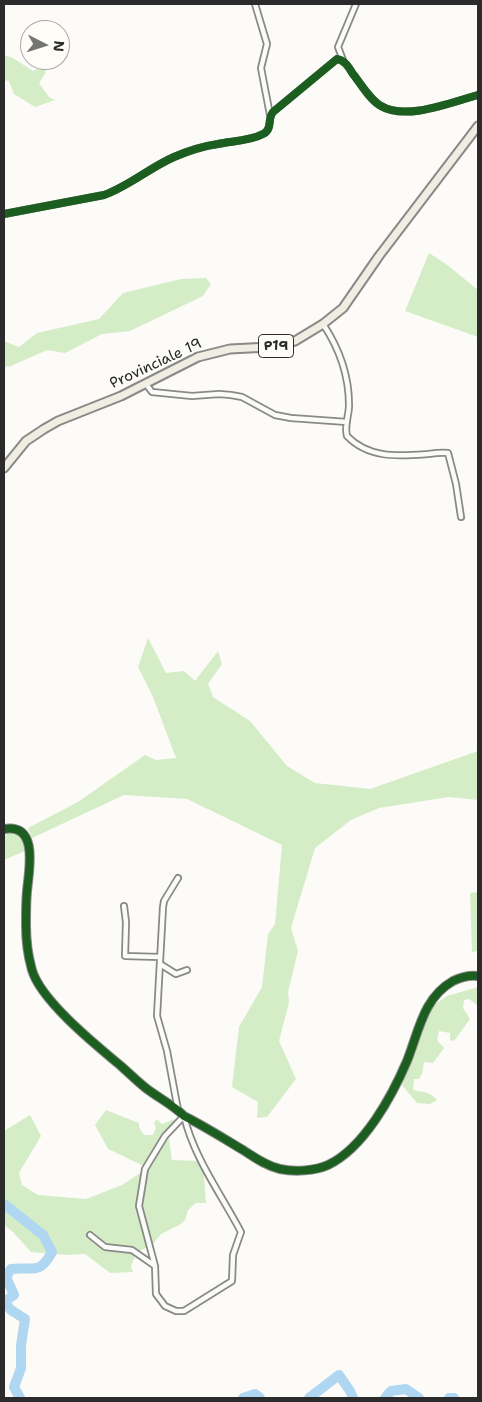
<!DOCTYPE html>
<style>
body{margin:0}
#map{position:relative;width:482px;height:1402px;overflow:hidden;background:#fcfbf8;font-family:"Shantell Sans",sans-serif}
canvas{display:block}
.frame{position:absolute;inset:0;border:5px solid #2b2b2b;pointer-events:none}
.north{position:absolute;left:20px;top:20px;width:50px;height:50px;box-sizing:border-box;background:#fdfcf7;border:1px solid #a9a8a5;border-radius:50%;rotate:95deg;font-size:14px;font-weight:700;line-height:20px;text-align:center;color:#2b2b2b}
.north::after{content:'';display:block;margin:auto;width:18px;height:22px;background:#747473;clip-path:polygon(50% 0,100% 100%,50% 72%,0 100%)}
</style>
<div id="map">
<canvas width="482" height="1402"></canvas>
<div class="frame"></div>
<div class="north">N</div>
</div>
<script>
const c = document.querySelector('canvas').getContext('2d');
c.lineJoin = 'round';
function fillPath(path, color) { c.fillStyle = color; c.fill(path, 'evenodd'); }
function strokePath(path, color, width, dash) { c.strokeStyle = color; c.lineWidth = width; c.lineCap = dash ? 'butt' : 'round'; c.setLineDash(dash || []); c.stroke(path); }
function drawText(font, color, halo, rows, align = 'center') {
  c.font = font + ' "Shantell Sans",sans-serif'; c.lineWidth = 4; c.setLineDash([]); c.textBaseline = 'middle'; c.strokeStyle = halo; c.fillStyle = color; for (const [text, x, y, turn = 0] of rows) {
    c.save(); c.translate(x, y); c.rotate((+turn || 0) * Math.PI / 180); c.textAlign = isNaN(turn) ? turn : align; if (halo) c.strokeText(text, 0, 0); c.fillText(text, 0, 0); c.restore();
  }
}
fillPath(new Path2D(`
 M4 55 13 58 33 71 42 66 46 72 39 83 49 97 55 100 35 107 14 94 9 81 4 80Z
 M429 253 446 264 478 290V337L405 311Z
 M206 278 211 284 203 296 130 331 102 334 65 353 47 350 11 366 4 367V341L19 347 37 333 99 319 123 293 181 279Z
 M148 638 166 673 184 671 195 681 218 651 222 664 208 684 213 697 250 721 287 766 315 783 370 789 478 751V800L449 797 379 808 351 820 315 848 291 928 298 951 288 992 289 1003 279 1041 296 1079 267 1117 257 1118 258 1102 232 1087 239 1027 262 987 268 934 275 924 282 845 187 799 124 795 32 838 28 828 78 802 145 755 156 760 176 758 153 697 138 667Z
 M15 832 22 839 25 851 4 860V835Z
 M478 892V951L472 952 470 893Z
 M478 987V1006L469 999 464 1000 463 1008 470 1019 454 1041 450 1040V1033L439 1031 437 1040 444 1048 433 1063 424 1062 422 1074 419 1079H414L413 1090C424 1092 430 1092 437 1100L430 1104 417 1103 402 1085 431 1007 447 996Z
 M106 1110 139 1123V1127L144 1135H153L156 1128 154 1123 157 1119 162 1124 175 1119 168 1132 172 1160 203 1161 206 1203H196L188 1210 185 1220 181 1224 161 1234 153 1244 138 1252 133 1261 131 1266 133 1272 110 1273 85 1254 66 1255 31 1252 13 1232 4 1225V1131L30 1115 41 1136 19 1173 22 1185 38 1195 86 1199 122 1185 148 1168 108 1149 95 1125Z`), '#d4edc7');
strokePath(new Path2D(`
 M4 1204 43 1235 52 1252C39 1276 33 1266 11 1269L6 1277 14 1295 4 1302 11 1310 25 1319 21 1345V1368L14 1387 20 1398
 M243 1398 255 1394 260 1398
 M309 1398 339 1375 350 1391 353 1398
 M385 1398 391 1391 406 1389 419 1398
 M449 1398H454`), '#b0d7f2', 10);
const street = new Path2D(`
 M255 4 267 44 261 68 270 115
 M343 60 338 47 356 4
 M4 214 104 195C129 186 149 168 174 157 188 151 204 146 218 144 233 141 250 141 263 134 273 129 267 119 273 112L337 59C345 60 349 68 353 74 361 84 370 100 381 106 406 121 452 102 478 95
 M323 324C339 348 349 376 349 405 349 416 344 426 347 436 369 459 399 456 428 454 435 453 442 452 448 453L456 484 461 517
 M146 384 152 392 192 396 219 394 231 395 242 397 275 415 291 418 347 422
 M178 878 164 901 163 907 157 1016 167 1051 178 1110
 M124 906 126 922 125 956 160 957
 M160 964 176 974 187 970
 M184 1116C194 1158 221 1194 241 1232L233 1255 232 1281 184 1311H176L165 1306 156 1294 155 1266 139 1206 145 1169 165 1136Z
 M90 1235 105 1247 132 1250 155 1266`);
const secondary = new Path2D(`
 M4 829C39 823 29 870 27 891 26 902 26 914 26 925 26 940 28 956 32 970 41 1001 97 1046 121 1066 130 1074 138 1082 147 1089 159 1098 173 1105 184 1116 204 1126 223 1138 243 1150 254 1157 266 1166 280 1169 294 1172 315 1171 328 1165 364 1148 392 1096 407 1061 419 1031 423 998 453 981 461 977 469 975 478 976`);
const primary = new Path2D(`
 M4 468 26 441 44 429 58 421 121 396 198 357 230 349 269 347 289 343 295 341 323 324 343 308 379 256 478 126`);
strokePath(street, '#898987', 8);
strokePath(secondary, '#898987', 10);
strokePath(primary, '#898987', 11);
strokePath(street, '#fbfbf9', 4.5);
strokePath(secondary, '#fbfbf9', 6);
strokePath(primary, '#f0ede2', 7);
strokePath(new Path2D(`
 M4 214 104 195C129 186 149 168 174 157 188 151 204 146 218 144 233 141 250 141 263 134 273 129 267 119 273 112L337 59C345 60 349 68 353 74 361 84 370 100 381 106 406 121 452 102 478 95
 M4 829C39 823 29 870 27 891 26 902 26 914 26 925 26 940 28 956 32 970 41 1001 97 1046 121 1066 130 1074 138 1082 147 1089 159 1098 173 1105 184 1116 204 1126 223 1138 243 1150 254 1157 266 1166 280 1169 294 1172 315 1171 328 1165 364 1148 392 1096 407 1061 419 1031 423 998 453 981 461 977 469 975 478 976`), '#1b5e20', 8);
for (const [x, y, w] of [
 [276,346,35]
]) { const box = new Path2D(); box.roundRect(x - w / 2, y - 11.5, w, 23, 4); c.fillStyle = '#fdfcf7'; c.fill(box); strokePath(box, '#2b2b2b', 1); }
drawText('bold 14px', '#2b2b2b', null, [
 ["P19",276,346]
]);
drawText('15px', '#2b2b2b', '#fdfcf7', [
 ["Provinciale 19",156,364,-25]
]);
</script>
